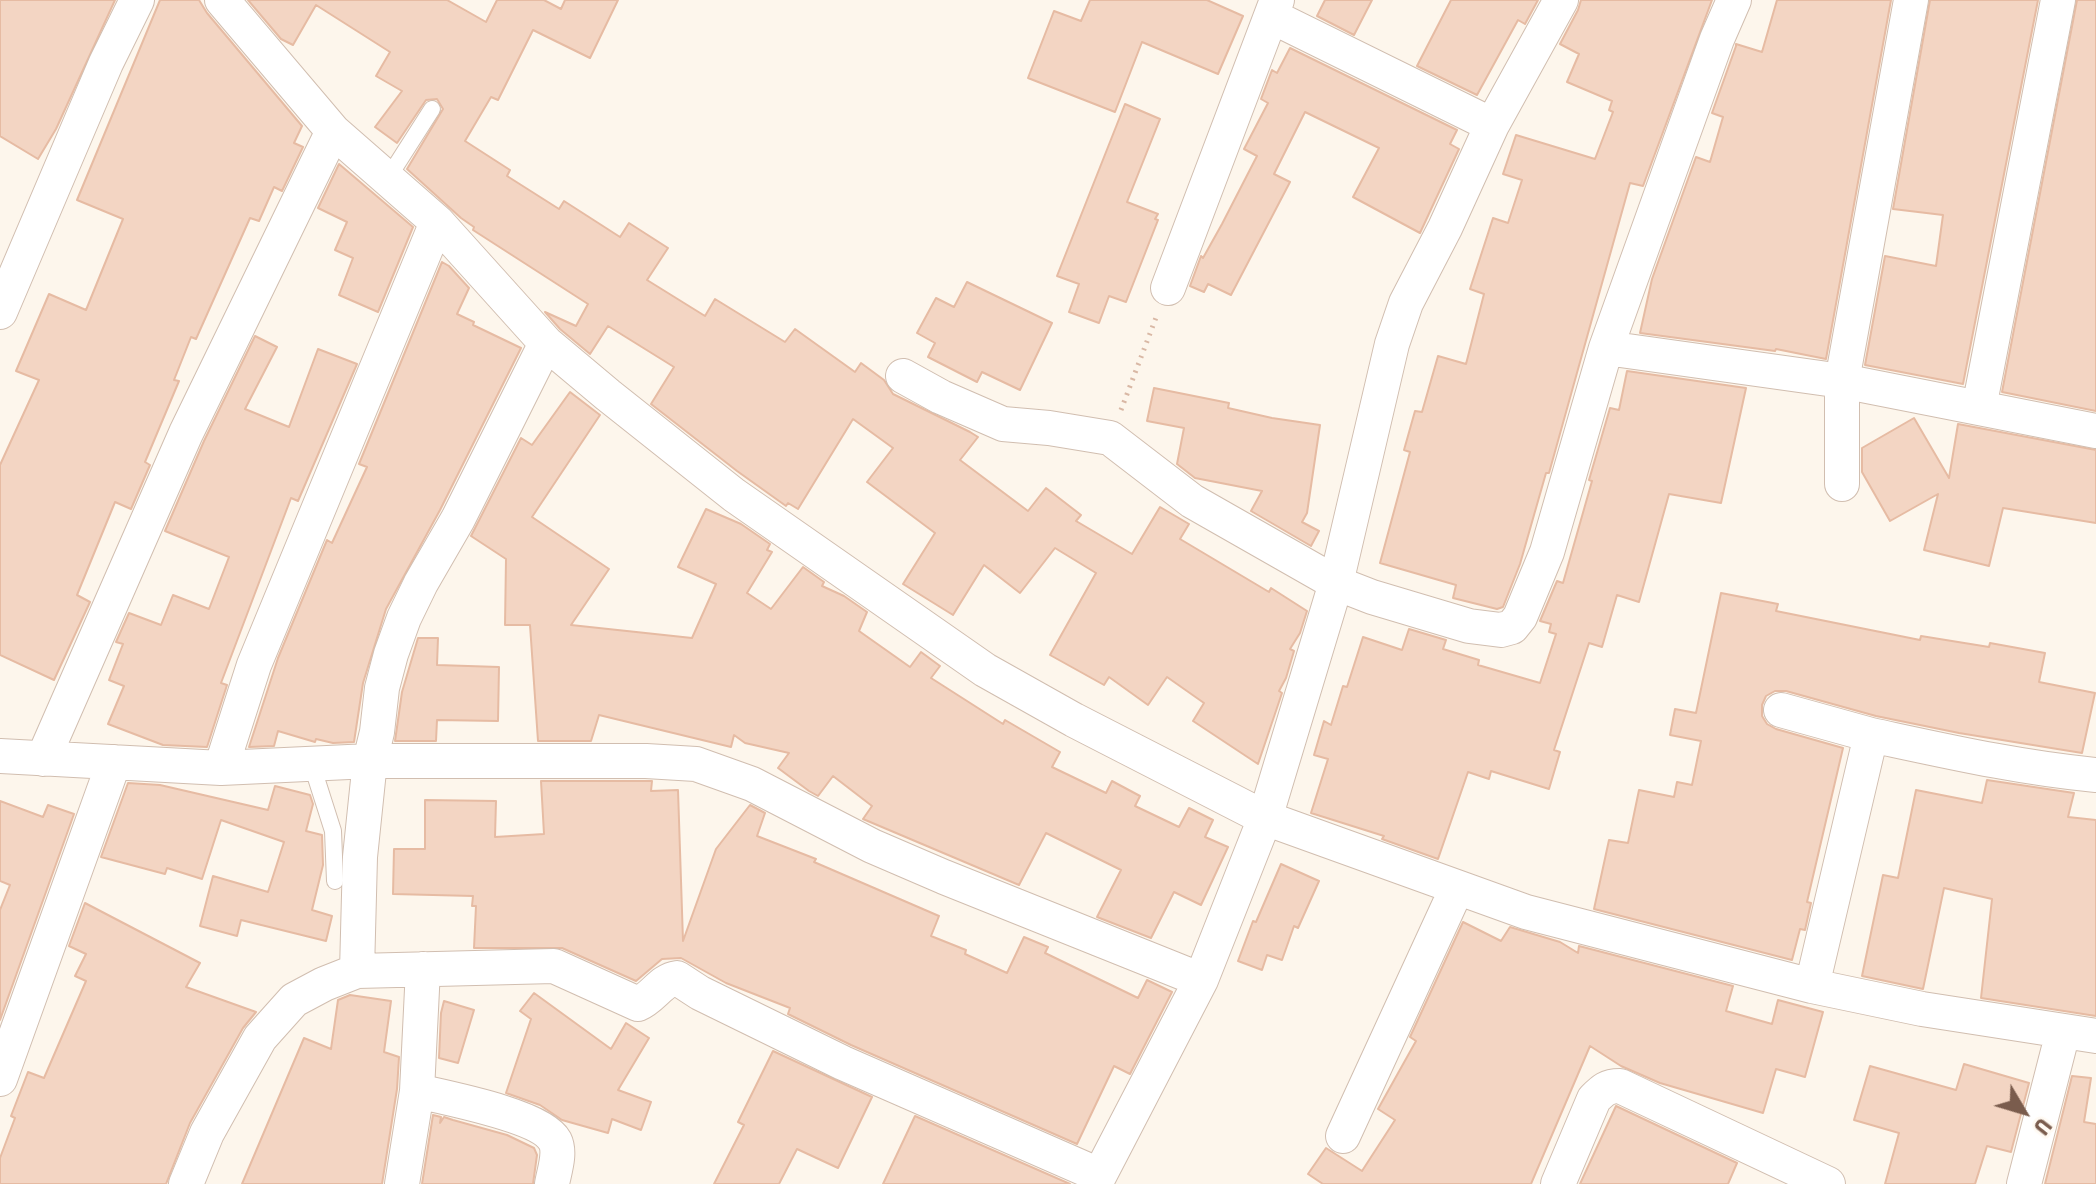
<!DOCTYPE html>
<style>
body{margin:0}
#map{position:relative;width:2096px;height:1184px;overflow:hidden;background:#fdf6ec;font-family:"Asap Condensed",sans-serif}
canvas{display:block}
.north{position:absolute;left:1984px;top:1072px;width:80px;height:80px;-webkit-text-stroke:6px #fffaf3;paint-order:stroke;rotate:128deg;font-size:22px;font-weight:700;line-height:32px;text-align:center;color:#7a5c4d}
.north::after{content:'';display:block;margin:auto;width:28px;height:36px;background:#7a5c4d;clip-path:polygon(50% 0,100% 100%,50% 72%,0 100%)}
</style>
<div id="map">
<canvas width="2096" height="1184"></canvas>
<div class="north">U</div>
</div>
<script>
const c = document.querySelector('canvas').getContext('2d');
c.lineJoin = 'round';
function fillPath(path, color) { c.fillStyle = color; c.fill(path, 'evenodd'); }
function strokePath(path, color, width, dash) { c.strokeStyle = color; c.lineWidth = width; c.lineCap = dash ? 'butt' : 'round'; c.setLineDash(dash || []); c.stroke(path); }
const building = new Path2D(`
 M0 0H115L56 129 38 159 0 136Z
 M160 0H199L207 13 302 126 294 143 303 147 282 191 274 187 259 221 250 218 196 339 191 337 174 380 179 381 145 462 150 465 131 509 115 502 77 595 90 602 54 680 0 655V465L39 380 16 371 49 294 86 310 123 219 77 200Z
 M248 0H447L486 22 497 0H544L561 9 565 0H618L590 58 533 30 498 100 491 97 465 141 510 170 507 176 559 209 564 201 620 237 629 223 668 248 647 280 705 316 715 299 785 342 795 329 855 372 861 363 884 380 893 394 970 432 978 437 960 460 1028 511 1046 488 1081 515 1076 521 1132 554 1160 507 1189 524 1180 539 1269 592 1271 588 1307 611 1300 633 1290 649 1294 651 1286 678 1279 691 1282 693 1258 764 1193 721 1204 703 1167 677 1148 705 1109 677 1104 685 1050 655 1096 573 1055 548 1020 593 984 565 953 615 903 584 935 533 867 482 893 448 853 419 798 509 788 503 786 506 737 471 651 404 674 367 608 326 590 354 560 329 545 312 576 326 588 304 473 230 474 227 461 218 407 169 443 109 437 99 426 100 397 143 375 127 402 91 376 76 390 52 316 5 293 45 281 39Z
 M1090 0H1207L1243 16 1218 74 1142 42 1115 112 1028 78 1054 11 1081 21Z
 M1325 0H1372L1354 35 1317 16Z
 M1451 0H1538L1525 24 1518 20 1477 95 1417 66Z
 M1581 0H1712L1643 186 1630 183 1549 473H1546L1520 564 1503 607 1497 609 1453 598 1456 585 1380 563 1410 452 1404 450 1415 411 1422 412 1438 356 1466 364 1484 294 1470 289 1493 218 1508 223 1522 180 1503 174 1516 135 1595 159 1613 112 1609 110 1612 101 1567 82 1579 54 1560 44 1578 10Z
 M1777 0H1891L1826 359 1776 349 1775 351 1640 333 1652 279 1696 157 1710 162 1723 117 1712 113 1736 46V44L1762 52Z
 M1930 0H2038L1963 384 1865 365 1885 256 1936 266 1943 215 1893 209Z
 M2077 0H2096V411L2002 392Z
 M1290 48 1457 130 1450 144 1459 149 1420 233 1353 197 1379 148 1305 112 1274 174 1290 182 1231 295 1208 284 1204 292 1190 286 1201 256 1203 258 1222 224 1257 156 1244 149 1268 103 1261 99 1272 70 1277 73Z
 M1125 104 1160 119 1127 202 1158 214 1155 219 1158 220 1126 302 1109 296 1099 323 1069 312 1079 284 1057 276Z
 M339 164 413 227 378 312 339 295 353 258 335 250 347 222 318 208Z
 M442 262 449 266 469 288 457 314 474 322 473 325 521 348 440 510 386 609 363 683 354 742 333 743 316 739 315 742 278 731 274 746 249 747 278 658 327 540 332 543 367 467 359 464Z
 M967 282 1052 323 1020 390 982 372 977 382 928 357 935 343 917 333 936 298 954 307Z
 M255 336 277 347 245 409 289 427 318 349 357 364 298 501 291 498 221 683 227 685 207 747 163 745 108 724 124 686 109 680 123 644 116 642 129 613 161 625 173 595 209 609 229 557 165 531 204 441Z
 M1627 371 1746 388 1721 503 1669 494 1639 602 1617 595 1602 647 1589 643 1554 750 1560 752 1549 789 1491 771 1489 779 1468 772 1438 859 1382 839 1384 836 1311 813 1328 759 1314 755 1324 721 1331 725 1343 686 1347 687 1363 637 1402 650 1409 629 1446 640 1443 649 1479 660 1478 665 1540 683 1556 634 1549 632 1551 624 1540 621 1557 581 1563 583 1592 481 1589 480 1610 408 1619 410Z
 M1154 388 1229 403 1228 408 1272 418 1320 425 1307 513 1302 522 1319 531 1311 546 1251 511 1262 491 1195 478 1177 464 1184 428 1147 421Z
 M570 392 600 415 532 517 609 569 571 625 692 638 716 584 678 567 706 509 741 524 770 544 767 550 772 552 747 593 771 609 803 567 824 582 822 586 844 596 867 612 859 631 910 667 921 652 940 666 931 678 1003 724 1005 720 1060 752 1052 767 1106 793 1112 781 1140 796 1135 806 1179 827 1189 808 1213 820 1205 837 1228 847 1201 905 1174 892 1151 938 1097 917 1121 870 1046 833 1019 885 863 819 872 806 833 776 818 796 809 791 778 768 789 753 745 743 734 735 731 747 599 715 591 741H538L530 625H505L506 559 471 536 521 438 532 445Z
 M1914 418 1949 478 1958 424 2096 450V523L2003 508 1989 566 1924 550 1938 494 1890 521 1862 472V448Z
 M1721 593 1778 604 1776 611 1920 640 1921 636 1989 647 1990 643 2045 653 2039 682 2095 693 2082 753 1959 733 1876 716 1786 691H1775L1766 696 1762 705V716L1767 724 1776 729 1843 748 1807 902 1811 903 1805 930 1800 929 1792 960 1594 909 1609 840 1628 843 1639 790 1674 797 1677 782 1692 785 1701 741 1670 735 1675 709 1696 713Z
 M418 638H438L437 665 499 667 498 721 437 720 436 741H395L402 692Z
 M1987 780 2074 793 2068 817 2096 820V1016L1981 998 1992 899 1944 888 1923 989 1862 976 1883 875 1898 878 1916 790 1982 803Z
 M541 781H652L651 791 678 790 683 941 716 849 750 805 765 813 757 836 816 859 814 862 939 916 931 936 966 950 965 954 1007 973 1024 937 1048 947 1045 953 1138 998 1147 980 1172 992 1130 1074 1114 1066 1077 1144 851 1045 788 1014 790 1008 726 983 681 958 662 959 636 981 562 948H474L476 906H472L473 896 393 894 394 849H425V800L496 801 495 837 544 834Z
 M128 783 160 785 268 810 275 786 310 795 313 804 306 831 322 835 323 865 312 910 332 916 326 941 241 920 237 936 200 926 213 876 268 892 284 842 221 820 202 879 167 868 165 874 101 857Z
 M0 801 43 817 48 805 74 814 0 1020V910L10 885 0 881Z
 M1281 864 1319 881 1298 928 1294 926 1282 960 1267 955 1262 970 1238 961 1253 921 1256 922Z
 M85 903 200 963 186 987 256 1012 243 1028 190 1123 166 1184H0V1158L15 1118 11 1116 28 1072 44 1078 86 981 75 976 86 954 69 946Z
 M1463 922 1501 941 1510 927 1560 942 1578 953 1579 946 1733 986 1726 1011 1772 1024 1778 1000 1823 1012 1805 1077 1776 1069 1763 1113 1660 1083 1621 1066 1590 1046 1531 1184H1323L1308 1174 1326 1148 1362 1171 1395 1120 1378 1109 1416 1041 1410 1037Z
 M534 993 611 1049 626 1023 649 1038 618 1090 651 1102 641 1130 612 1119 608 1133 562 1120 540 1105 506 1093 531 1019 520 1011Z
 M350 995 391 1001 384 1052 399 1057 397 1089 382 1184H242L304 1038 331 1049 338 1000Z
 M444 1001 474 1010 458 1063 439 1058 441 1013Z
 M773 1051 872 1097 838 1168 797 1149 779 1184H714L744 1125 738 1122Z
 M1964 1064 2029 1083 2011 1152 1987 1146 1975 1184H1885L1899 1133 1854 1120 1870 1066 1956 1090Z
 M2072 1076 2091 1078 2084 1122 2096 1124V1184H2045Z
 M1616 1106 1737 1163 1728 1184H1580Z
 M433 1115 441 1117 440 1123 444 1117 453 1120 507 1135 534 1148 537 1155 533 1184H422Z
 M915 1116 1070 1184H883Z`);
fillPath(building, '#f3d5c3');
strokePath(building, '#e6bba3', 2);
const lane = new Path2D(`
 M388 178 432 109
 M311 762 333 831 335 881`);
const street = new Path2D(`
 M222 0 333 131 437 222 546 343 608 395 734 495 985 670 1074 720 1265 818 1526 912 1812 986 1922 1009 2096 1036
 M1734 0 1717 39 1606 348 1842 381 2096 431
 M1271 16 1492 125
 M1168 288 1277 0
 M0 312 106 63 137 0
 M546 343 458 519 421 583 404 618 391 654 382 688 377 732 370 761 360 857 357 971 554 966 638 1004C653 998 661 980 677 978L700 993 843 1063 1099 1175
 M903 376 941 397 1003 424 1049 428 1110 438 1192 501 1336 583 1372 597 1469 626 1501 630 1512 627 1520 617 1547 552 1606 348
 M1979 408 2058 0
 M1842 484V381L1911 0
 M1781 710 1871 735
 M0 756 221 768 370 761H646L696 764 752 784 872 846 944 877 1201 980
 M43 759 186 433 333 131
 M221 768 254 665 437 222
 M1812 986 1871 735C1946 751 2020 768 2096 775
 M0 1079 114 762
 M417 1091C447 1098 542 1116 555 1141 561 1153 554 1172 552 1184
 M1343 1136 1457 888
 M186 1184 207 1133 260 1038 294 1000 324 984 357 971
 M402 1184 417 1091 423 969
 M1095 1184 1201 980 1265 818 1336 583 1392 344 1406 303 1445 228 1492 125 1561 0
 M1558 1184 1594 1099C1603 1090 1607 1086 1620 1086L1828 1184
 M2024 1184 2063 1032`);
strokePath(lane, '#d1beb0', 18);
strokePath(street, '#d1beb0', 36);
strokePath(new Path2D(`
 M1121 410 1157 315`), '#d9b8a5', 5, [2, 6]);
strokePath(lane, '#fff', 16);
strokePath(street, '#fff', 34);
</script>
